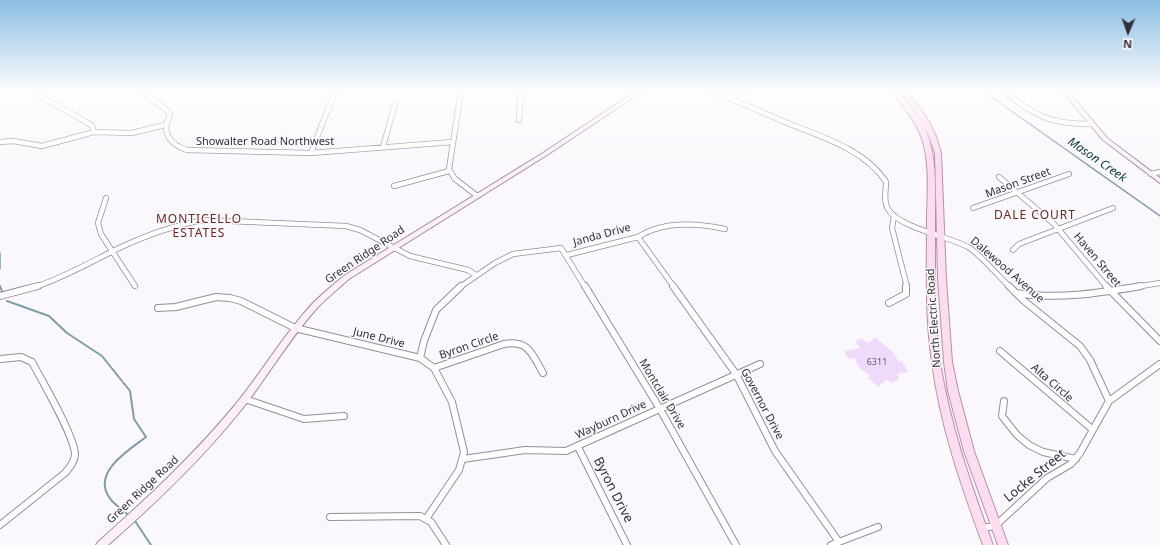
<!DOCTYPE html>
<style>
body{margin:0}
#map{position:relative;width:1160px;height:545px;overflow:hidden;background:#faf8fc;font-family:"Noto Sans",sans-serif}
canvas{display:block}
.north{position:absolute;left:1108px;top:12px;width:40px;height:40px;-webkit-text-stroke:3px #faf8fc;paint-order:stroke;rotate:182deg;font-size:11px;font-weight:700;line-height:16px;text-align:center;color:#342f37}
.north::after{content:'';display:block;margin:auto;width:14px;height:18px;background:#342f37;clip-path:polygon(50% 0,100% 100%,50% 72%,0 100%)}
</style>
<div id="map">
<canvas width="1160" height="545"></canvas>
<div class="north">N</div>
</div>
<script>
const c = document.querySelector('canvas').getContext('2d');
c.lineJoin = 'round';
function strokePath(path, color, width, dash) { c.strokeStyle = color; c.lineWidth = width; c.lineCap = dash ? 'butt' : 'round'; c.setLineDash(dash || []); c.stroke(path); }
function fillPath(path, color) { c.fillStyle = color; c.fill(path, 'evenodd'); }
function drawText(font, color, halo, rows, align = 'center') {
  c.font = font + ' "Noto Sans",sans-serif'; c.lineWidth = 3; c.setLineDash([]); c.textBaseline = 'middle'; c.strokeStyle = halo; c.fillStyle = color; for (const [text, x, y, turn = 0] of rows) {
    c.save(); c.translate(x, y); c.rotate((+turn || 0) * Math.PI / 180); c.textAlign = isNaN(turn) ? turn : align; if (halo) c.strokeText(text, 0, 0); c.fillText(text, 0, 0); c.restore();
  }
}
strokePath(new Path2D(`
 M983 91 1160 216
 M0 253V269`), '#809ea8', 1.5);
strokePath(new Path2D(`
 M0 286 2 291
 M7 301 49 316 67 333 102 356 130 391 134 419 146 437C130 449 92 472 109 497 113 504 121 508 127 514
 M135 521 151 545`), '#809ea8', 2);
fillPath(new Path2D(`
 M875 337 893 352 899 362 902 361 908 372 897 374 899 379 891 383 886 379 879 387 867 378 870 376 860 368 854 358 849 359 844 351 860 348 855 341 861 338 869 343Z`), '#efdafc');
const streetFar1 = new Path2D(`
 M31 91 88 123 92 126 94 132
 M140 91 168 111 170 115C161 132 169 144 187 150L311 153 453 142
 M461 91 449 169 455 179 476 195
 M711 91C736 101 760 111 785 122 819 136 865 149 886 182 886 191 883 201 888 209 899 228 948 236 968 247 978 252 1000 278 1010 287
 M1003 91C1037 116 1048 124 1091 124
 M729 98 749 91
 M519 120 521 91
 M0 142 13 141 42 146 94 132 132 133 165 125
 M383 147 395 104
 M311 153 335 91
 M1151 174 1160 172
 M999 177 1054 224 1107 287
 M394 186 449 171
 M106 198 98 223 101 234 135 286
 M973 208 1069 174
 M894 216 892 228 907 287
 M638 237 674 287
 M1013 250 1019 244 1113 208
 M567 255 638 237C663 221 697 223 725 229
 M35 287C63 278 89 263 115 250 144 236 173 225 205 220L346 226 360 230 410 256 468 270 476 275
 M460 287 495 263 513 254 561 248 585 287
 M1135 287 1160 283`);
const street = new Path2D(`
 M585 286 660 409 736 545
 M673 286 736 374 775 451 839 542
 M1009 286 1023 300 1080 346 1090 360 1109 401
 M1106 286 1160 341
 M1016 293C1058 300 1099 293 1141 286
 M0 296 38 286
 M889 303 906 294V286
 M158 308 176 307 216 297 230 298 241 301 295 328 420 358 434 368 452 402 464 452 459 470 426 519
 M1000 351 1092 429
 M420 358 424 341 436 310 461 286
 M0 359 21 357 32 362C42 381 74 435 75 454 75 462 69 468 65 473L0 525
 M434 368 504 344C529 340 532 354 543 373
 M245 399 304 419 344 416
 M1004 401 1002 416 1017 435 1029 445 1043 452 1076 459
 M578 447 627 545
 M463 459 525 450 566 451 760 364
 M330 517 420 516 431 522 446 545
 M982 528 995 526 1047 478 1071 464 1080 453 1109 401 1160 364
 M831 545 878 527`);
const secondary = new Path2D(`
 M636 91H643L547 155 349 279C339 288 328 297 318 307 289 339 268 376 242 409 202 459 156 503 108 545H96L98 542C146 499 194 455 235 405 262 372 284 334 313 303 323 293 334 284 345 275L543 153Z
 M1062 91H1068L1107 138 1160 178V183L1103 140Z`);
const primary = new Path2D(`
 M891 91H897C910 105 923 120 929 139 937 166 935 195 935 223 935 269 934 316 940 362 950 425 971 485 993 545H983C961 485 940 425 932 362 925 316 927 269 927 223 927 194 931 164 921 136 914 118 902 106 891 91Z
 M900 91H906L917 104 928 120 936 136 941 153 946 279 952 362 958 391 974 451 1008 545H998L964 451 948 391 944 362 938 279 935 153C927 127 916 112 900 91Z`);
strokePath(streetFar1, '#978c9e', 6);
strokePath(street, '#978c9e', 8);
strokePath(secondary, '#978c9e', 2);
strokePath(primary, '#b590a7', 2);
strokePath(streetFar1, '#fff', 4.5);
strokePath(street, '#fff', 6);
fillPath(secondary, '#feeef7');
fillPath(primary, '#fcdcef');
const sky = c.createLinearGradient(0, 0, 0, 167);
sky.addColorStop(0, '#8bbee2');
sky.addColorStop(0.54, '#fdfcfe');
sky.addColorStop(1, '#fdfcfe00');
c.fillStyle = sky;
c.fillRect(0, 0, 1160, 167);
drawText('9px', '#635a68', null, [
 ["6311",877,362]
]);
drawText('11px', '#342f37', '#faf8fc', [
 ["Showalter Road Northwest",265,142],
 ["Mason Street",1018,183,-20],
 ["Janda Drive",602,235,-15],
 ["Green Ridge Road",365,255,-34],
 ["Haven Street",1097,260,50],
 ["Dalewood Avenue",1007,270,41],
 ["North Electric Road",934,318,-94],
 ["June Drive",379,338,14],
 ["Byron Circle",469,346,-19],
 ["Alta Circle",1052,383,41],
 ["Montclair Drive",662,394,59],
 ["Governor Drive",762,404,62],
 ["Wayburn Drive",611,420,-25],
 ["Green Ridge Road",143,490,-43]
]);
drawText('italic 12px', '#0c3840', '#faf8fc', [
 ["Mason Creek",1097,160,35]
]);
c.letterSpacing = '1px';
drawText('12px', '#6c2720', '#faf8fc', [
 ["DALE COURT",1035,216],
 ["MONTICELLO",199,220],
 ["ESTATES",199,234]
]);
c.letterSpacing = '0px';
drawText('13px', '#342f37', '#faf8fc', [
 ["Locke Street",1035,476,-39],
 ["Byron Drive",613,490,63]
]);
</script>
